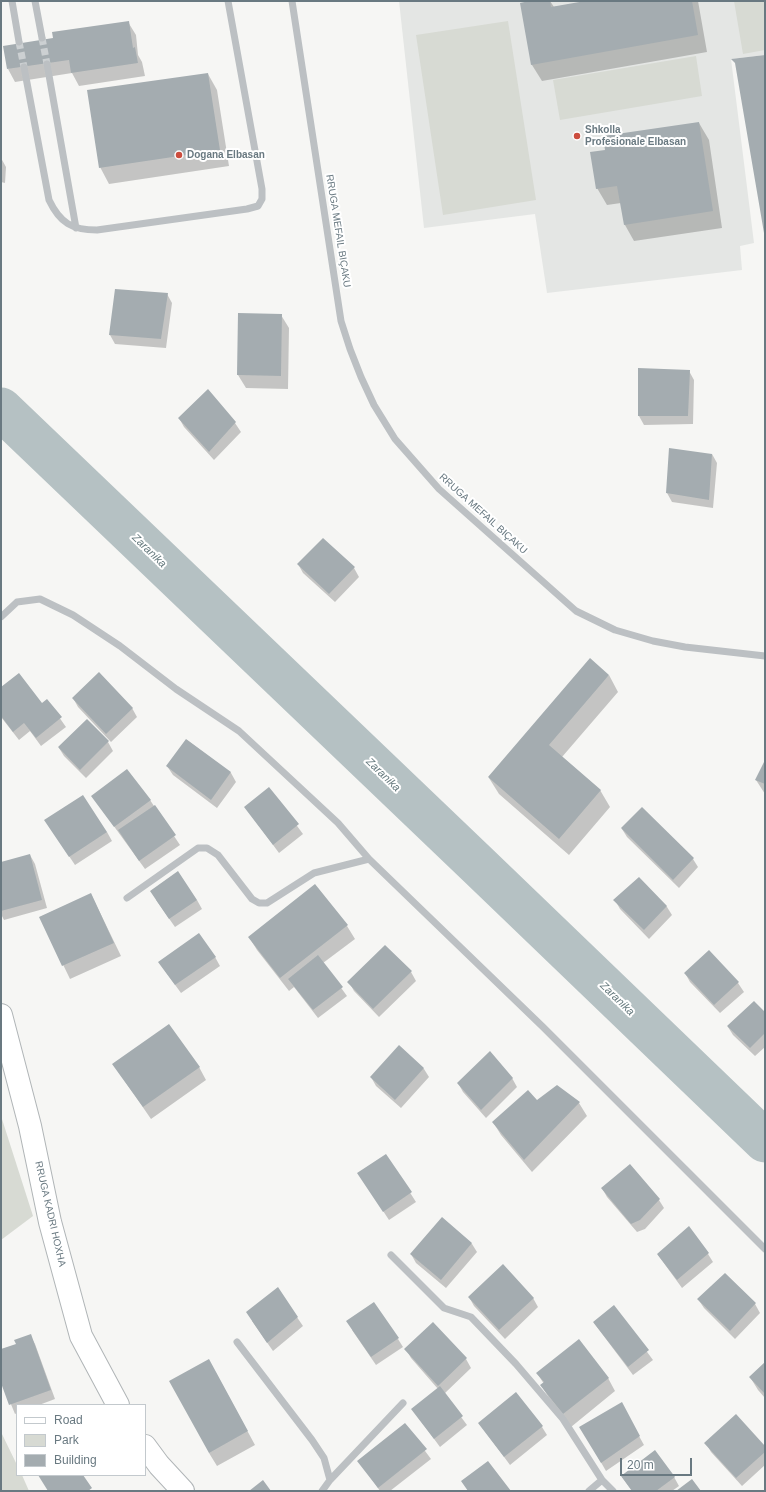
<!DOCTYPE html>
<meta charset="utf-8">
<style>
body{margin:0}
#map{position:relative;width:766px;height:1492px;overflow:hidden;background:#f6f6f4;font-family:Helvetica,sans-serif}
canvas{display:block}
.frame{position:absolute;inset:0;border:2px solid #697981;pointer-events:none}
.legend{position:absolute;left:16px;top:1404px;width:130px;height:72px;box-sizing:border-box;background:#fff;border:1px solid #c3c9cd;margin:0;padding:5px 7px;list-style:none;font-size:12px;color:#697981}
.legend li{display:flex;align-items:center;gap:8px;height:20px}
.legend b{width:20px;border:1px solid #c3c9cd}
.scale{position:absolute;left:620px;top:1458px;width:72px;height:18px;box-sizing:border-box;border:2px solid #697981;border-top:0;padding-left:5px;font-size:12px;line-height:14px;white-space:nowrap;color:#697981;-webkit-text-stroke:3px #fff;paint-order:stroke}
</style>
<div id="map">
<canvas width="766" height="1492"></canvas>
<div class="frame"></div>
<ul class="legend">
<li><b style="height:5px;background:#fff"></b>Road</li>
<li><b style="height:11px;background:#d7dad3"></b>Park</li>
<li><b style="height:11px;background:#a4acb0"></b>Building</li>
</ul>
<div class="scale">20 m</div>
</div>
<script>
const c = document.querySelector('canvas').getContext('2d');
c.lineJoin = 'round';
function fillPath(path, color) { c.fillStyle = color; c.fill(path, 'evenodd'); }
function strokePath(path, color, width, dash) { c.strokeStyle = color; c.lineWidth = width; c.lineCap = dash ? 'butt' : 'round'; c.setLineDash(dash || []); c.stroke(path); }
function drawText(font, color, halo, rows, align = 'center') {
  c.font = font + ' Helvetica,sans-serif'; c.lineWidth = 4; c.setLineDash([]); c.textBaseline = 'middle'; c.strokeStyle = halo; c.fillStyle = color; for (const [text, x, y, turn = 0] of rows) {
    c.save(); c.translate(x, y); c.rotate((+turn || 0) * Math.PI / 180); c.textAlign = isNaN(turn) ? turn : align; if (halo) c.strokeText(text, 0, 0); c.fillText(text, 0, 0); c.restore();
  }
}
fillPath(new Path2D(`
 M399 1H765V55L731 59 754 243 740 246 742 270 547 293 535 214 424 228Z`), '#e4e6e4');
fillPath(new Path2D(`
 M734 1H765V50L743 54Z
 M508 21 536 200 443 215 416 35Z
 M696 56 702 96 560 120 553 80Z
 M1 1116 33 1216 1 1240Z
 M1 1432 17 1465V1475H22L29 1491H1Z`), '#d7dad3');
fillPath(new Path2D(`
 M534 1H550L554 7 591 1H698L707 52 542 81 532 65Z
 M128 22 136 35 138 55 142 62 145 76 79 86 72 73 15 82 8 69 54 39Z
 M208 74 217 90 229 166 109 184 100 167Z
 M699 123 709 140 722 228 634 241 625 225 621 203 607 205 597 188 606 150Z
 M1 158 6 167 5 183 1 182Z
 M167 294 172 303 166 348 115 344 110 335Z
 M281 315 289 328 288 389 246 388 238 375Z
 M639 369 689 371 694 380 693 424 644 425 639 416Z
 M208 391 235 423 241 432 214 460 184 427 179 418Z
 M712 454 717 463 713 508 672 502 667 493Z
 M323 539 354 568 359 577 335 602 303 573 298 564Z
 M609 675 618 692 562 757 600 790 610 807 569 855 499 794 489 778Z
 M1 688 42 704 47 700 66 727 41 746 30 731 19 740 1 717Z
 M73 698 132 708 137 717 111 742 78 707Z
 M87 720 108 742 113 751 86 778 64 756 59 748Z
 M187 740 231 773 236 782 217 808 173 775 167 766Z
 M765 762V794L756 780Z
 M269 788 303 834 279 853 245 807Z
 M92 796 150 800 180 845 145 869Z
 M642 808 693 859 698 867 679 888 627 837 622 829Z
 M51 829 107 832 112 841 75 865Z
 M30 855 35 864 47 908 4 920 1 914V863Z
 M639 878 667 907 672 915 649 939 620 909 615 900Z
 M315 885 347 926 355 939 323 963 347 996 318 1018 294 987 289 991 257 950 249 937Z
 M91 894 121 956 70 979 40 917Z
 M156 900H197L202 909 175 927Z
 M709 951 738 983 744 992 720 1013 690 982 685 973Z
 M215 957 220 966 181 993 165 971Z
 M411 972 416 981 379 1017 354 991 349 982Z
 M765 1013V1047L755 1056 733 1035 728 1027Z
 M399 1046 424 1069 429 1077 401 1108 376 1086 371 1077Z
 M113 1064 199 1067 206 1080 151 1119Z
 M512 1078 517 1087 486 1118 463 1092 458 1083Z
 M557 1086 579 1103 587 1116 532 1172 501 1135 493 1122 537 1101Z
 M386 1155 416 1202 389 1220 364 1182Z
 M602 1188 659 1200 664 1208 645 1229 637 1232 607 1197Z
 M442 1218 472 1244 477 1252 446 1288 416 1263 411 1254Z
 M708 1254 713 1262 682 1288 658 1255Z
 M725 1274 755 1304 760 1313 735 1339 704 1308 698 1299Z
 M277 1288 303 1326 273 1351 252 1321Z
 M469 1297 533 1298 538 1307 505 1339 474 1306Z
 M614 1307 653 1360 633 1375 594 1323Z
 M433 1323 466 1359 471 1368 444 1394 467 1425 440 1447 412 1409 438 1389 411 1358 406 1349Z
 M352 1330 398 1339 403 1347 376 1365Z
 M30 1335 35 1344 55 1399 39 1405H17V1413L15 1414 1 1380V1350L17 1345Z
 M765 1363V1398L758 1390 750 1377Z
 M216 1373 255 1445 217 1466 209 1453Z
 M537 1373 608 1378 615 1391 571 1427 549 1398 541 1385 544 1384Z
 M621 1404 644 1445 606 1471 581 1428Z
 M479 1423 542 1427 547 1435 510 1465Z
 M405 1424 431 1459 390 1491H380L359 1461Z
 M706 1443 765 1448V1465L742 1486 711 1452Z
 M622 1477H674L679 1486 672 1491H632Z`), '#0003');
strokePath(new Path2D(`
 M1 409 481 868 765 1141`), '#b5c1c3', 43);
fillPath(new Path2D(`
 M529 1H550L551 7 585 1H692L698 35 531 65 520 3Z
 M129 21 133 48 135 47 138 63 71 73 69 60 7 69 3 46 53 38 52 32Z
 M765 55V232L764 233 735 63 731 59Z
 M208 73 220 150 99 168 87 90Z
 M699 122 713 211 624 225 617 186 596 189 590 152 605 150 603 136Z
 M115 289 168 293 161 339 109 335Z
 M238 313 282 314 281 376 237 375Z
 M638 368 690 370 688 416H638Z
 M208 389 236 422 209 452 178 418Z
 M669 448 712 454 709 500 666 493Z
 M323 538 355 567 329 594 297 564Z
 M590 658 609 675 549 745 601 790 559 839 488 777Z
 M99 672 133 708 106 734 72 698Z
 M19 673 42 703 47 699 62 717 36 738 24 723 13 732 1 716V687Z
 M87 719 109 741 80 770 58 747Z
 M186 739 231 772 211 800 166 766Z
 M765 760V784L755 780Z
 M127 769 151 800 114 827 91 796Z
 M269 787 299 824 273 845 244 807Z
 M83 795 107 832 69 857 44 820Z
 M155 805 176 835 139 861 118 830Z
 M642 807 694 858 673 880 621 828Z
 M30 854 42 900 1 911V862Z
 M178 871 197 900 169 919 150 891Z
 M639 877 667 906 644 930 613 900Z
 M315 884 348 925 280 978 248 937Z
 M91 893 114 943 62 966 39 917Z
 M199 933 216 957 175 985 158 962Z
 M385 945 412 971 373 1009 347 982Z
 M709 950 739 982 714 1005 684 973Z
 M318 955 343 987 313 1010 288 979Z
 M754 1001 765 1012V1033L750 1048 727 1026Z
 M169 1024 200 1067 143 1107 112 1064Z
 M399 1045 424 1068 395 1100 370 1077Z
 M490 1051 513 1078 481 1110 457 1083Z
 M557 1085 580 1102 524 1160 492 1122 528 1090 537 1100Z
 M386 1154 412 1192 383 1212 357 1173Z
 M630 1164 660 1199 640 1220 631 1224 601 1188Z
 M442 1217 472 1243 441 1280 410 1254Z
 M689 1226 709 1253 677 1280 657 1254Z
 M503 1264 534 1298 499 1330 468 1297Z
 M725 1273 756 1303 730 1331 697 1299Z
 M278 1287 298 1317 267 1343 246 1312Z
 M374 1302 399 1338 371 1357 346 1321Z
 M614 1305 649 1350 628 1367 593 1322Z
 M433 1322 467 1358 438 1386 404 1349Z
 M31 1334 51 1390 9 1405 1 1383V1349L16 1344 14 1340Z
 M579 1339 609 1378 563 1414 540 1385 544 1382 536 1373Z
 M209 1359 248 1431 209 1453 169 1381Z
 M765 1362V1394L749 1377Z
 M440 1386 463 1416 434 1439 411 1409Z
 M516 1392 543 1426 504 1457 478 1423Z
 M622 1402 640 1436 601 1463 579 1427Z
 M736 1414 765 1446V1452L736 1478 704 1443Z
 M405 1423 427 1449 378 1488 357 1461Z
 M655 1450 675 1477 656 1491H632L621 1476Z
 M488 1461 511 1491H468L461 1481Z
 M38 1475H83L92 1488 88 1491H48Z
 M692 1479 701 1491H676Z
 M263 1480 271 1491H249Z`), '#a4acb0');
strokePath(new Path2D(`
 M42 38 47 64
 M19 42 24 67`), '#ccd0d2', 7, [7, 3.5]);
const major = new Path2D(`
 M1 1015 30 1126 50 1222 81 1336 118 1405
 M145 1446 159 1465 183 1491`);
strokePath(major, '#b0b5b7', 24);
strokePath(new Path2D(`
 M12 1 19 42
 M35 1 42 38
 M292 1 341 321 350 349 361 377 374 405 395 439 439 489 576 611 615 630 653 641 685 647 765 656
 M47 64 76 228
 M24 67 49 200C60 223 72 230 97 230L247 209 258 206 262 199V189L228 1
 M1 617 17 602 40 599 73 615 120 646 176 689 239 731 338 823 369 859 543 1027 765 1249
 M127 898 198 848H207L218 855 252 899 259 903H267L314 873 369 859
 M391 1255 444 1308 471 1317 516 1364 563 1419 602 1480 613 1491
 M237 1342 312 1440 324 1458 330 1480
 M322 1491 330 1480 403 1403
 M589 1491 602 1480`), '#bcc0c3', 7);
strokePath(major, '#fff', 22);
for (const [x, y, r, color] of [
 [577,136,4,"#cc4d3e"],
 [179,155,4,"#cc4d3e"]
]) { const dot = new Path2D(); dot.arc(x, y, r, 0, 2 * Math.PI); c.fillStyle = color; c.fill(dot); strokePath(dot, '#fff', 1.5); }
drawText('bold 10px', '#697981', '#fff', [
 ["Shkolla",585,130],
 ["Profesionale Elbasan",585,142],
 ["Dogana Elbasan",187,155]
], 'left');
drawText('10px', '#697981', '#fff', [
 ["RRUGA MEFAIL BIÇAKU",338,231,81],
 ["RRUGA MEFAIL BIÇAKU",483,514,42],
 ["RRUGA KADRI HOXHA",50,1214,77]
]);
drawText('italic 11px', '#65797d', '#fff', [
 ["Zaranika",149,551,44],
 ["Zaranika",383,775,44],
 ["Zaranika",617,999,44]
]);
</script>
